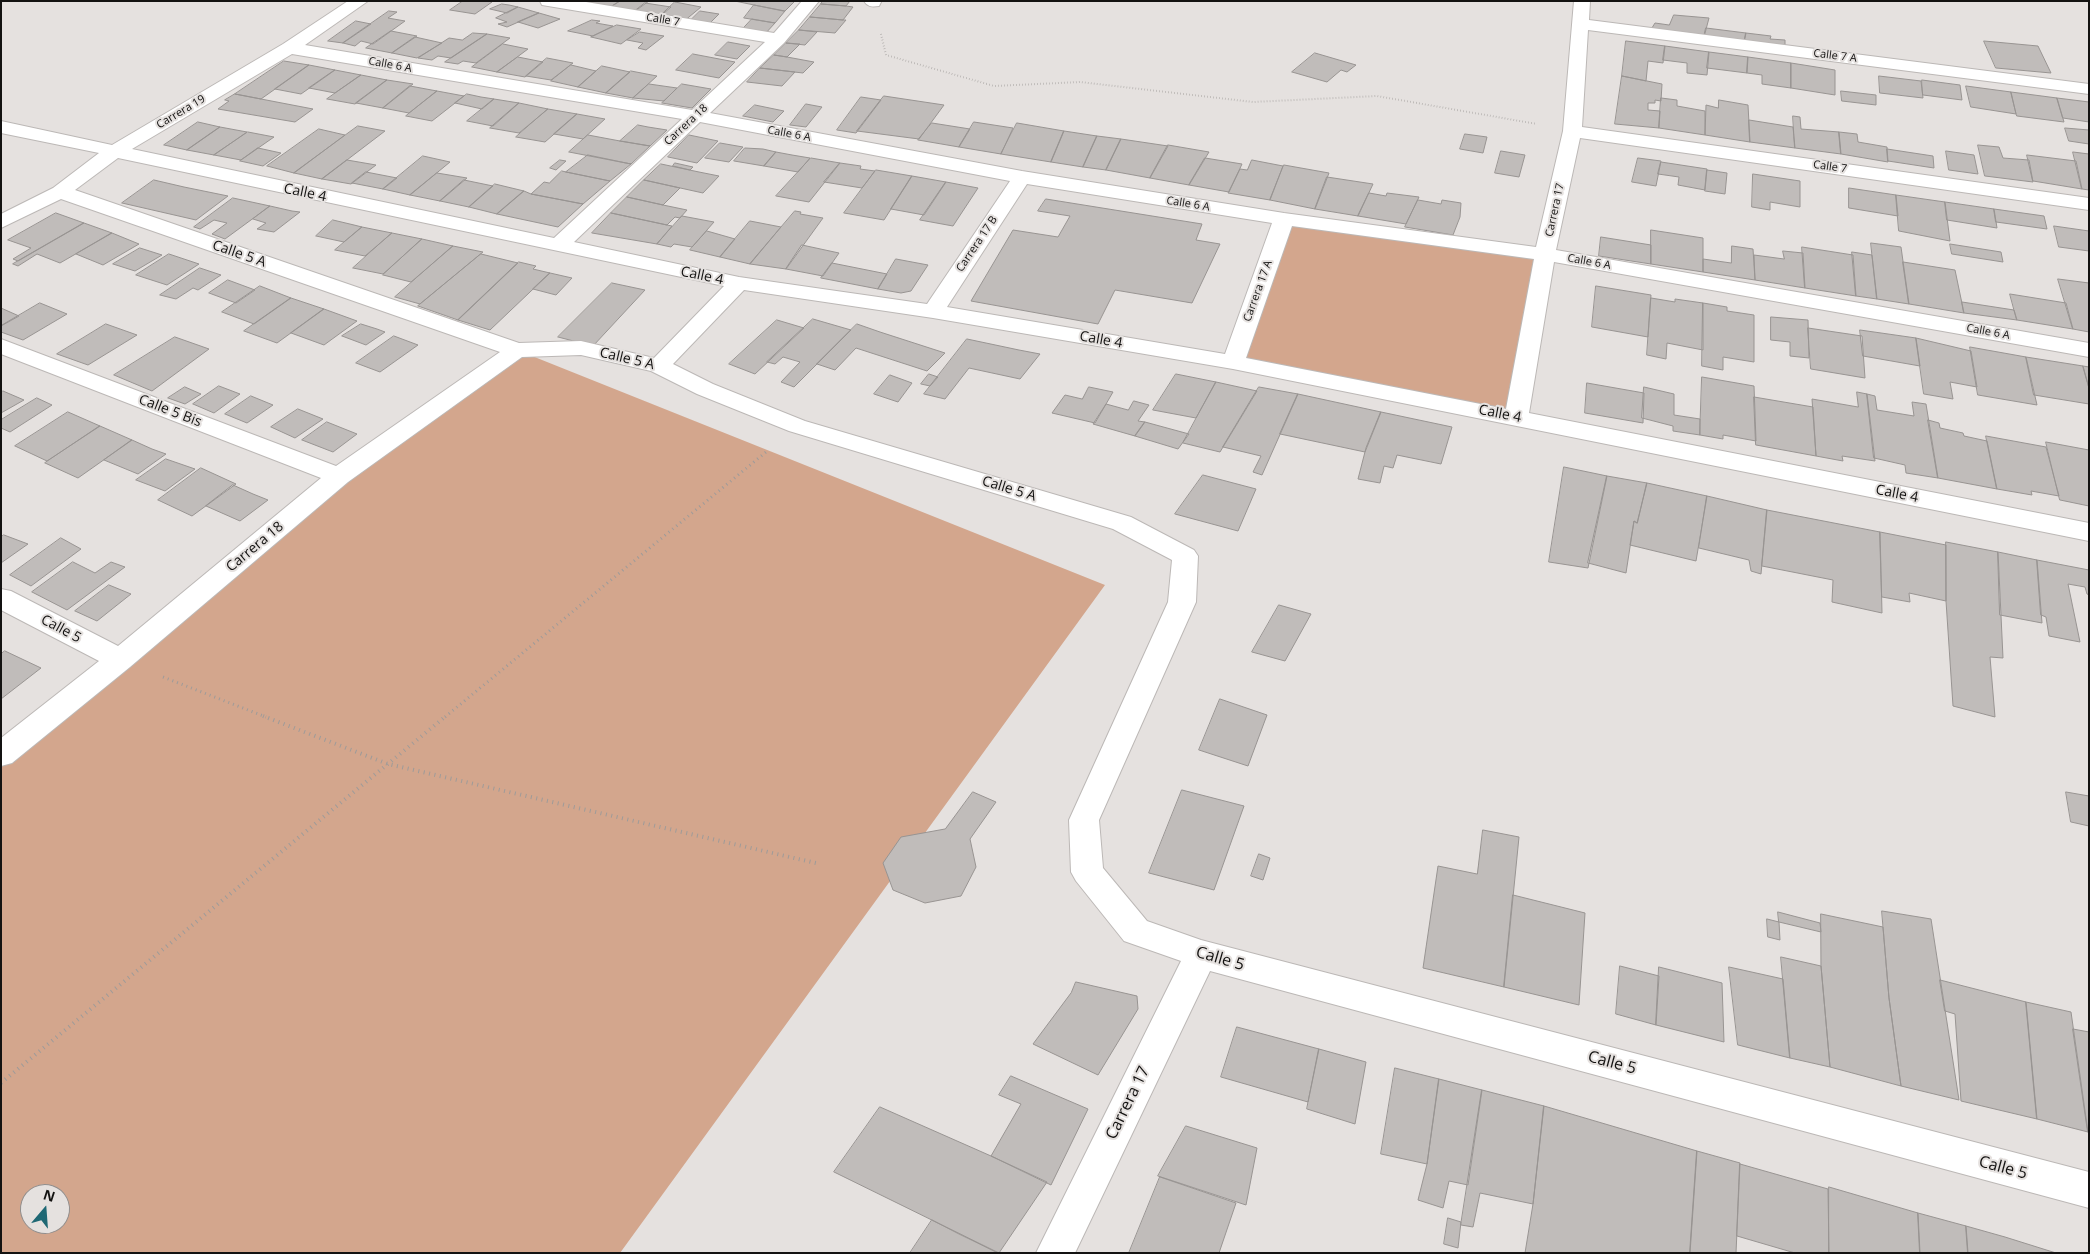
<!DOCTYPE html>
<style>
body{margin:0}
#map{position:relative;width:2090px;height:1254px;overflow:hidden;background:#e5e1df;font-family:"Open Sans",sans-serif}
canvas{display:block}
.frame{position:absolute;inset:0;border:2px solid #131211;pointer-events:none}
.north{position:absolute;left:20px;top:1184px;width:50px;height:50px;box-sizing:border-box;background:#e5e1df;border:1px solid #918e8d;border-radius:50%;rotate:18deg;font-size:14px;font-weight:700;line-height:20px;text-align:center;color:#131211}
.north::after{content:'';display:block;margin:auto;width:18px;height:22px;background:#1f6874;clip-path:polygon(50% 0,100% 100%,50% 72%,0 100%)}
</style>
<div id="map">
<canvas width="2090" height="1254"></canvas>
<div class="frame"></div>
<div class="north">N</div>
</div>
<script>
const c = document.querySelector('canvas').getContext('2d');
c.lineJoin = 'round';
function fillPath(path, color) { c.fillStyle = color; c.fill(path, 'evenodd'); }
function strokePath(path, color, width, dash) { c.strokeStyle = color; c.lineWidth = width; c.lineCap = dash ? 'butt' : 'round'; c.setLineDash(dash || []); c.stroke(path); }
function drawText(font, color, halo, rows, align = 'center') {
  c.font = font + ' "Open Sans",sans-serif'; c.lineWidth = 4; c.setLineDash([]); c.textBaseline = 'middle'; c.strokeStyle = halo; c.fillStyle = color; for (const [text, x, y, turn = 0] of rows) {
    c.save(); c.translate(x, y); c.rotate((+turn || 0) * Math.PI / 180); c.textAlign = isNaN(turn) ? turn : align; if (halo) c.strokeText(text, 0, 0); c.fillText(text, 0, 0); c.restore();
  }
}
fillPath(new Path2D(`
 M1284 219 1545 254 1516 417 1233 362Z
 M517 350 1105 585 620 1253H1V747ZM30 1194H60V1224H30Z`), '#d3a68d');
const building = new Path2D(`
 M463 1H487L492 2 475 14 450 10Z
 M587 1H620L606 10 581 5Z
 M620 1H649L631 14 606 10Z
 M735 1H795L785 11Z
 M823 1H850L846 6 821 4Z
 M675 2 701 7 683 22 658 18Z
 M645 3 671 7 658 18 631 14Z
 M502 4 509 5 518 7 507 13 490 9Z
 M821 4 846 6 853 7 843 20 810 17Z
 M754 5 785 11 775 23 744 18Z
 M518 7 539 13 507 27 498 24 507 22 496 18Z
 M389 11 397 12 388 18 405 21 373 44 361 41 355 46 343 43Z
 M700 11 719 14 708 25 689 22Z
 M539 13 560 19 538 28 518 22Z
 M1674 15 1709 18 1704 37 1650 31 1655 23 1669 25Z
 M810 17 843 20H846L835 33 799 30Z
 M752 19 775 23 764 35 740 32Z
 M592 20 600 21 596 23 613 26 593 36 568 31Z
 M356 21 371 24 343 43 328 41Z
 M617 25 641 29 621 44 591 37Z
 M1706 28 1746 33 1744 43 1704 37Z
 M799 30 817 32 805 45 786 43Z
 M391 31 417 36 392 53 366 48Z
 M640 32 664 36 646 50 638 48 643 43 627 40Z
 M473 33 487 34 451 58 438 56 432 60 418 58 449 38 462 40Z
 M1746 33 1771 36 1770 39 1785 40V48L1744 43Z
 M487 34 510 38 476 63 463 61 458 64 445 62Z
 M415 37 442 43 417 58 392 53Z
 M1626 41 1665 46 1663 63 1648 61 1646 81 1622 76Z
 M1984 41 2038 46 2051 73 1996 68Z
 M728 42 750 46 737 59 715 55Z
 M786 43 800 44 787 57 774 55Z
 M503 44 528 49 497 72 472 67Z
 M1665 46 1709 52 1707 75 1687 73V63L1663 60Z
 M1709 52 1748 57 1747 73 1707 68Z
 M1315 53 1356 65 1347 72 1341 70 1327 82 1292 72Z
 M693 54 735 62 719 78 676 70Z
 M774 55 787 57 814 62 803 73 760 68Z
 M518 57 543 62 525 77 497 72Z
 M1748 57 1791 63V88L1762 84V75L1747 73Z
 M547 58 573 63 551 80 526 76Z
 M284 61 309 65 261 99 235 94Z
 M1791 63 1835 70V95L1791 88Z
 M309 65 335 70 301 94 275 89Z
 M571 65 596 71 578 87 551 81Z
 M602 66 630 72 606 93 578 87Z
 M760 68 795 72 782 86 747 82Z
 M335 70 361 75 335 93 309 88Z
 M631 71 657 76 633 98 606 93Z
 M361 75 387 80 355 104 327 99Z
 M1622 76 1662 84 1661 101 1655 100V103H1648V110L1660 111 1659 128 1615 124Z
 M1879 76 1921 81 1923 98 1880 93Z
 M387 80 413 84 383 108 356 103Z
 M1922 80 1960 85 1962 100 1923 95Z
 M649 84 677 88 664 101 633 98Z
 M682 84 711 89 692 108 662 103Z
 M410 86 437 91 409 113 383 108Z
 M1966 86 2011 92 2016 114 1971 107Z
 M437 91 464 96 432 121 406 116Z
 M1841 91 1876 95V105L1842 101Z
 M2011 92 2057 98 2064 122 2017 116Z
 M235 94 313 109 295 122 218 109 229 101 225 100Z
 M467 94 481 97 494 99 482 109 455 103Z
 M884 96 944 105 919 139 857 131Z
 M861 97 881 100 856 133 837 130Z
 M1661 98 1677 100V106L1705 111V135L1659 128Z
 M2057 98 2089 102V122L2063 118Z
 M494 99 519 103 493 126 467 121Z
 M1719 100 1748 105 1750 142 1705 135 1706 105 1718 108Z
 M519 103 548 109 519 133 490 128Z
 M806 104 822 107 806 127 790 125Z
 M755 105 784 111 773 122 743 116Z
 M548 109 577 114 545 142 516 137Z
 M577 114 605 119 583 139 554 134Z
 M1793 116 1800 117 1801 129 1839 132 1841 154 1795 148Z
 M1749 120 1793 127 1795 148 1750 142Z
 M198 122 220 127 187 150 164 145Z
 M974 122 1013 128 1001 154 959 147Z
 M932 123 970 129 959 147 918 140Z
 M1017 123 1064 131 1051 162 1001 154Z
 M638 125 648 127 667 130 650 146 620 141Z
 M358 126 385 131 322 179 294 173Z
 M220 127 247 132 214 155 187 150Z
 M2065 128 2089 130V144L2069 141Z
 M319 129 345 135 294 173 267 166Z
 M1064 131 1097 136 1083 167 1051 162Z
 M248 132 274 137 241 160 214 155Z
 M1839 132 1857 134 1858 142 1887 147 1888 162 1841 154Z
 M1465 134 1487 137 1483 153 1460 149Z
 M588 135 620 141 650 146 631 164 569 152Z
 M689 135 718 141 697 163 668 157Z
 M1097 136 1121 139 1106 170 1083 167Z
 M1121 139 1168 146 1150 178 1106 170Z
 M720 143 743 147 729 162 705 158Z
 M1168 145 1209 152 1189 185 1150 178Z
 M1978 145 1999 147 2003 158 2029 160 2033 182 1985 176Z
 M258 148 281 153 263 166 240 161Z
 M745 148 763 149 776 152 764 166 734 161Z
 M1887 149 1933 156 1934 168 1888 161Z
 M1501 151 1525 155 1519 177 1495 173Z
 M1946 151 1974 155 1978 174 1949 170Z
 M776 152 792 155 810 158 798 172 764 166Z
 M2073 152 2089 154V190L2082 189Z
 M588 155 631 164 610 181 566 172Z
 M2027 155 2076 161 2082 189 2033 181Z
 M423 156 450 162 410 195 383 189Z
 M811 158 840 163 809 202 776 196Z
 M1205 158 1242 164 1229 192 1189 185Z
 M1638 158 1661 161 1656 186 1632 182Z
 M347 160 376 165 351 184 322 179Z
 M560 160 566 161 556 170 550 168Z
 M1252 160 1283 166 1270 200 1228 193 1240 169 1247 170Z
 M1661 162 1707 169 1705 190 1678 185 1679 177 1658 174Z
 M675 163 693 167 690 170 673 166Z
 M840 163 861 166 860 169 875 171 862 188 824 182Z
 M661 164 699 172 719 176 703 193 644 180Z
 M1284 165 1329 173 1315 209 1270 200Z
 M876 170 912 176 884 220 844 213Z
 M1707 170 1727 173 1725 194 1705 191Z
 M562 171 566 172 610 181 583 204 531 194 544 182 549 183Z
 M366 172 397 178 383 189 352 183Z
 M437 173 467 178 440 201 410 195Z
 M1753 174 1800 181V207L1770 202V210L1752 207Z
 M912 176 946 182 924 215 891 209Z
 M1327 177 1373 184 1358 216 1315 209Z
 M154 180 184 187 228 196 196 220 122 203Z
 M464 180 493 186 469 207 440 201Z
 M644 180 680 188 663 205 627 197Z
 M946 182 978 188 953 226 920 220Z
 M495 184 524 191 497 214 469 207Z
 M1849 188 1896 195 1898 216 1849 208Z
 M524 191 531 194 583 204 558 227 497 214Z
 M1369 193 1386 196 1387 193 1419 197 1406 224 1358 216Z
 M1896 195 1945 202 1950 241 1899 231Z
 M627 197 663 205 687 210 680 218 675 217 667 225 611 213Z
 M233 198 270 206 225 239 212 234 227 223 214 220 200 229 194 227Z
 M1046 199 1202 224 1196 240 1220 244 1192 303 1115 290 1098 324 971 301 1013 230 1058 237 1070 216 1038 211Z
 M1418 200 1441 204 1442 200 1461 203 1460 217 1453 235 1405 227Z
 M1945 202 1994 209 1997 228 1947 220Z
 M270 206 292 211 300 212 274 232 257 229 266 223 253 219Z
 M1994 209 2044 216 2047 229 1996 222Z
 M795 211 801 212 800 214 823 218 786 269 750 264Z
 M56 213 84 223 18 261 13 259 31 248 8 240Z
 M611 213 667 225 672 226 657 244 592 233Z
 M682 216 714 222 692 247 674 244 671 247 657 244Z
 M333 220 354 225 362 227 344 242 316 236Z
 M750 221 781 227 750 264 720 257Z
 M84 223 112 233 60 263 37 254 18 266 13 264Z
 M2054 226 2089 231V251L2059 247Z
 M362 227 392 233 365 256 335 250Z
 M1651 230 1703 238V272L1651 264Z
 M707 231 735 239 720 257 690 250Z
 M112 233 139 244 103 265 76 254Z
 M392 233 422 239 383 274 353 268Z
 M1601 237 1651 245V264L1599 256Z
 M422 239 453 246 411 282 383 275Z
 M1871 243 1901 247 1909 304 1877 299Z
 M1950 244 2001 252 2003 262 1952 254Z
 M802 245 839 253 823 276 786 269Z
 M453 246 483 252 420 304 395 297Z
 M1732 246 1753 249 1755 280 1703 272V259L1731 263Z
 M1802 247 1853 255 1856 296 1805 288Z
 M140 248 162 255 135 271 113 264Z
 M1783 251 1803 253 1805 288 1755 280 1754 255 1784 259Z
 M1852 252 1872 255 1877 299 1856 296Z
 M169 254 199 264 167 285 136 275Z
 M481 254 518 263 458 320 418 306Z
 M896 259 928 265 911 291 901 293 878 289Z
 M519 262 536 266 533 269 550 273 490 330 458 320Z
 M1903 262 1955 270 1964 313 1909 304Z
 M832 263 887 274 878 289 821 278Z
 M200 268 221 275 198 290 193 288 176 299 160 295Z
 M550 273 572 278 556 295 533 289Z
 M2058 279 2089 283V332L2073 329Z
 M228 280 255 290 236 303 209 293Z
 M612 283 645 290 593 346 558 337Z
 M260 286 291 298 254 324 222 312Z
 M1596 286 1651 295 1648 337 1592 327Z
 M2010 294 2066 303 2073 329 2017 320Z
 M291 298 324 309 277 343 244 331Z
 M1651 298 1675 302V299L1703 303V350L1667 343 1666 359 1647 355Z
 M1962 302 2014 310 2017 320 1964 313Z
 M40 303 67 314 23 340 1 332V326Z
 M1703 303 1727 307V311L1754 315V362L1723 357V370L1702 366Z
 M1 308 19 316 1 326Z
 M324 309 357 321 324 345 291 333Z
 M1771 317 1808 320 1809 358 1790 356V342L1771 340Z
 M813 319 851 330 794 387 781 382 800 362 783 357 775 364 767 362Z
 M777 320 804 328 755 374 729 364Z
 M106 324 137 335 88 365 57 354Z
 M361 324 377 329 385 332 366 345 342 336Z
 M857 324 880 332 945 353 927 371 856 348 835 370 817 364Z
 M1808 328 1862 336 1865 378 1811 369Z
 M1860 330 1916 338 1920 366 1863 356Z
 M394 336 418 345 380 372 356 363Z
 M175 337 209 349 152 391 114 375Z
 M1916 338 1971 351 1977 387 1950 382 1953 399 1924 394Z
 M967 339 1019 350 1040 354 1020 379 969 368 945 399 924 394Z
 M1970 347 2026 357 2037 405 1978 395Z
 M2026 357 2083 366 2089 388V404L2034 395Z
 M2083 366 2089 367V388Z
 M929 374 938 377 930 386 921 384Z
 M1176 374 1216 382 1196 418 1153 410Z
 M890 375 912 383 898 402 874 394Z
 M1702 377 1754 386 1756 441 1723 435V439L1700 435Z
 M1216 382 1257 391 1220 452 1183 443Z
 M1587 383 1644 393 1643 423 1585 413Z
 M219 386 240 394 214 413 193 404Z
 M185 387 201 394 185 404 168 398Z
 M1089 387 1113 392 1095 423 1052 413 1065 395 1082 399Z
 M1259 387 1298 394 1262 475 1253 472 1261 456 1223 447Z
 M1644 387 1674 394V415L1700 419V435L1673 431V426L1642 418Z
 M3 391 24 400 1 413V393Z
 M1857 392 1867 394 1875 461 1842 456 1843 461 1816 456 1812 399 1858 407Z
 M1298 394 1381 412 1365 452 1280 434Z
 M1867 394 1875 396 1877 410 1914 416 1912 402 1926 404 1938 478 1906 473 1905 465 1874 458Z
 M251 396 273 405 247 423 225 414Z
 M1754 397 1813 407 1816 456 1756 445Z
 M37 398 52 405 10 432 1 428V420Z
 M1134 401 1149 405 1138 421 1145 422 1135 436 1093 424 1106 404 1128 410Z
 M298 409 323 419 295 438 271 427Z
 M68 412 100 426 47 461 15 446Z
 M1381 412 1452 427 1441 464 1397 455 1393 468 1384 466 1380 483 1358 479 1366 448Z
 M1928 420 1939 423 1940 428 1963 433 1964 436 1987 441 1997 489 1938 478Z
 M327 422 357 434 333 452 302 440Z
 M1145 422 1189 434 1178 449 1135 436Z
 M100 426 132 440 78 478 45 463Z
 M1986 436 2046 447 2059 496 2031 491 2032 495 1997 489Z
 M132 440 152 449 166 454 138 474 104 460Z
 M2046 442 2089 450V506L2060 500Z
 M166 459 195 469 165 491 136 480Z
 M1564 467 1607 476 1588 568 1549 562Z
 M201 468 236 484 192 516 158 500Z
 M1203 475 1256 489 1238 531 1175 514Z
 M1607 476 1647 483 1637 523 1634 521 1626 573 1588 563Z
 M1647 483 1707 496 1696 561 1630 545 1634 521 1637 523Z
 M233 485 253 494 268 500 240 521 206 506Z
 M1707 496 1767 510 1761 574 1751 571 1749 560 1699 548Z
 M1767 510 1880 532 1882 613 1832 602 1833 580 1762 566Z
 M1880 532 1946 545V601L1909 593 1910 602 1882 597Z
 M4 535 28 544 1 563V537Z
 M61 538 81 549 31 586 10 575Z
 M1946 542 1998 552 2003 658 1990 657 1995 717 1953 706 1946 601Z
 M1998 552 2037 560 2042 623 2000 615Z
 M2037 560 2089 570V595L2087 594 2085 587 2068 584 2080 642 2049 636 2046 617 2041 615Z
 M73 562 95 573 111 562 125 567 67 610 32 592Z
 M109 585 131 594 97 621 75 611Z
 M1279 605 1311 614 1285 661 1252 652Z
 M5 651 41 668 1 699V654Z
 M1220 699 1267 715 1248 766 1199 750Z
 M1182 790 1244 806 1214 890 1149 873Z
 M973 792 996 802 970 839 976 867 961 896 925 903 893 890 883 863 901 837 945 829Z
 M2066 792 2089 796V826L2071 822Z
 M1483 830 1519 837 1504 987 1423 968 1438 866 1477 874Z
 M1259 854 1270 858 1263 880 1251 876Z
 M1513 895 1585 913 1579 1005 1504 987Z
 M1882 911 1931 919 1959 1100 1901 1086 1889 998Z
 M1778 912 1820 923 1821 932 1779 922Z
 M1821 914 1883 927 1889 998 1901 1086 1830 1067 1821 966Z
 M1767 919 1779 922 1780 940 1768 937Z
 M1781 957 1821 966 1830 1067 1790 1058Z
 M1620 966 1659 976 1656 1025 1616 1014Z
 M1659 967 1722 983 1724 1042 1656 1025Z
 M1729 967 1783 979 1790 1058 1738 1045Z
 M1940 980 2026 1002 2037 1119 1961 1101 1955 1014 1945 1011Z
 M1076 982 1137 996 1138 1009 1098 1075 1033 1044 1071 993Z
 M2026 1002 2071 1012 2088 1132 2037 1119Z
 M1237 1027 1319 1049 1308 1102 1221 1077Z
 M2073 1029 2089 1032V1132H2088Z
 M1319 1049 1366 1062 1355 1124 1307 1109Z
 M1395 1068 1439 1079 1427 1164 1381 1154Z
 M1011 1076 1088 1109 1051 1185 991 1156 1021 1104 999 1095Z
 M1439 1079 1482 1090 1468 1185 1449 1181 1443 1208 1418 1200 1427 1164Z
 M1482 1090 1544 1106 1533 1204 1480 1193 1473 1227 1461 1225Z
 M1544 1106 1697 1151 1690 1253H1525L1533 1204Z
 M880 1107 991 1156 1047 1182 999 1253 834 1172Z
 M1186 1126 1257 1148 1246 1205 1158 1176Z
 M1697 1151 1740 1163 1736 1253H1690Z
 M1740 1164 1828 1189 1829 1253H1795L1737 1236Z
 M1160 1177 1236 1203 1219 1253H1129Z
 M1829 1187 1918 1213 1920 1253H1829Z
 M1918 1213 1966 1226 1968 1253H1920Z
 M1448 1218 1461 1222 1458 1248 1444 1244Z
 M932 1220 959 1234 998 1253H910Z
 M1966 1226 2005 1237 2056 1253H1968Z`);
fillPath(building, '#c0bcba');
strokePath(building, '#989492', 1);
const minor = new Path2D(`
 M348 1H368L305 45 692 110 765 42 548 6 542 5 540 1H580L774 33 802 1H819L784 43 710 113 1022 171 1284 213 1536 247 1563 131 1574 1H1590L1589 20 2089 84V94L1588 30 1582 127 2089 198V210L1580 138 1556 250 2089 343V357L1554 262 1529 413 2089 523V541L1233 369 933 318 744 290 673 364 713 384 805 421 1131 517 1194 550 1198 556 1196 602 1099 820 1103 868 1147 921 1201 940 2089 1172V1208L1210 971 1075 1253H1036L1181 961 1124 941 1076 881 1071 872 1069 820 1168 602 1172 560 1113 529 789 431 697 394 651 371 581 355 522 357 348 482 130 667 12 763 1 766V738L99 661 1 610V589L11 591 118 646 321 478 1 354V339L336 466 500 352 61 199 1 228V214L53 188 99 153 1 133V121L112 145 283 44ZM292 54 682 119 554 238 132 149ZM700 122 1010 181 927 304 739 277 574 242ZM118 158 724 286 654 358 581 341 519 343 75 190ZM1027 184 1272 223 1225 354 947 307ZM1292 226 1534 259 1506 409 1246 358Z
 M864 1H881V2L879 6C872 7 868 7 864 1Z`);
strokePath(minor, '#bcb8b6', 2);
strokePath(new Path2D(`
 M881 34 886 55 994 86 1080 82 1253 102 1377 96 1537 124`), '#9e9b99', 2, [0.5, 2.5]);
strokePath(new Path2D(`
 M163 677 266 717
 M445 717 766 452`), '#9e9b99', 3, [1, 4]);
strokePath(new Path2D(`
 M263 716 388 764 820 864
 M1 1083 446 716`), '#9e9b99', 4, [1, 4.5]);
fillPath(minor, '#fff');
drawText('11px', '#131211', '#e5e1df', [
 ["Calle 7",663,20,9],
 ["Calle 7 A",1835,56,7],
 ["Calle 6 A",390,65,10],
 ["Carrera 19",181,112,-31],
 ["Carrera 18",686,125,-43],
 ["Calle 6 A",789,134,10],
 ["Calle 7",1830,167,8],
 ["Calle 6 A",1188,204,9],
 ["Carrera 17",1555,210,-78],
 ["Carrera 17 B",977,244,-56],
 ["Calle 6 A",1589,262,10],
 ["Carrera 17 A",1258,291,-70],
 ["Calle 6 A",1988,332,10]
]);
drawText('14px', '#131211', '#e5e1df', [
 ["Calle 4",305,193,12],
 ["Calle 5 A",239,254,19],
 ["Calle 4",702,276,12],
 ["Calle 4",1101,340,10],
 ["Calle 5 A",627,359,13],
 ["Calle 5 Bis",170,411,21],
 ["Calle 4",1500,414,11],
 ["Calle 5 A",1009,489,17],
 ["Calle 4",1897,494,11],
 ["Carrera 18",255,547,-40],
 ["Calle 5",61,629,28]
]);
drawText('16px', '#131211', '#e5e1df', [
 ["Calle 5",1220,959,16],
 ["Calle 5",1612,1063,15],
 ["Carrera 17",1128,1103,-64],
 ["Calle 5",2003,1168,15]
]);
</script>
